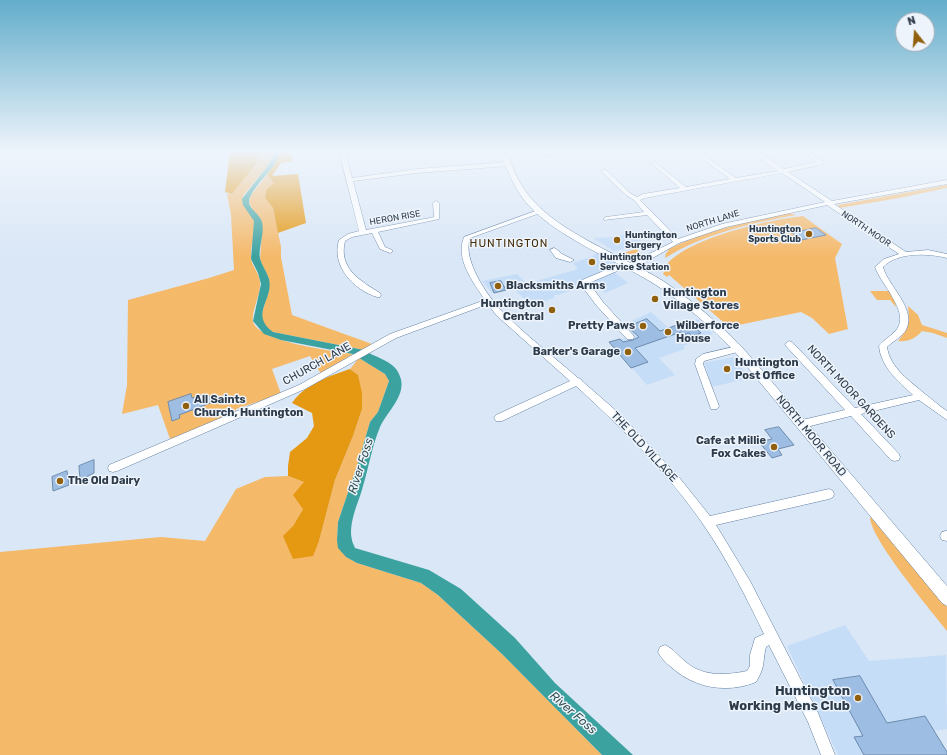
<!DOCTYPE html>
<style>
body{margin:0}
#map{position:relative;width:947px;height:755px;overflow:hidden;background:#dae7f7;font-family:Rubik,sans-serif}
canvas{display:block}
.north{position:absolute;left:895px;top:12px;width:40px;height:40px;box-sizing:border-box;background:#edf4fc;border:1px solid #a1aab5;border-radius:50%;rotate:343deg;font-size:11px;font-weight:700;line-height:16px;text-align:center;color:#2e3b4a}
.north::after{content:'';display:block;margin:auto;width:14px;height:18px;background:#91600f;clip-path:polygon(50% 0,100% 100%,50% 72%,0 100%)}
</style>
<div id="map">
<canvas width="947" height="755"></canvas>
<div class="north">N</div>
</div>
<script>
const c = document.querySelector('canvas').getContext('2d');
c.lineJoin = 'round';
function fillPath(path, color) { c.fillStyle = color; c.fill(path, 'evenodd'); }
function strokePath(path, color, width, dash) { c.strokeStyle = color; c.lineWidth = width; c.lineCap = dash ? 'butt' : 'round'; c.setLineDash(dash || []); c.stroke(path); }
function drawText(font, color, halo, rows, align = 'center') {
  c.font = font + ' Rubik,sans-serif'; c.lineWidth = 3; c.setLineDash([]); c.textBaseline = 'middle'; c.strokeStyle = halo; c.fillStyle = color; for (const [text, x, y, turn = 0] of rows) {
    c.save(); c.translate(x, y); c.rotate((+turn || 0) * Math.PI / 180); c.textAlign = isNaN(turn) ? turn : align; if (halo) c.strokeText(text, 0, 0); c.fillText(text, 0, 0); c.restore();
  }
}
fillPath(new Path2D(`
 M633 232 644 244 614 251 593 238 615 237Z
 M597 253 616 263 617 267 583 281 582 287 578 288 558 295H554V298L539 303 542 306 535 309 515 290 540 280 578 269 573 263 591 257Z
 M614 272 628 283 605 293 591 282Z
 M517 274 525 282 506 290 492 293 482 281Z
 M651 312 669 328 697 319 713 334 704 337 706 338 683 346 685 349 659 358 675 375 647 385 609 342 633 336 623 325Z
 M733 357 750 378 712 387 704 363Z
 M845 625 869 661 946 655 947 729 934 731 947 752V755H838L787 646Z`), '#c6ddf7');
fillPath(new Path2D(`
 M261 151H274L269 164 243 196C244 211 252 210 254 221 257 232 250 245 251 257 251 266 260 273 260 283 261 294 251 311 253 322 259 342 333 351 353 354L321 374 310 356 272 369 281 394 236 409 235 415 196 431 170 439 158 405 122 414 127 385 128 300 209 278 234 270 231 215 227 194H232L257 163Z
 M267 175 275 183 266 190 265 198 273 208 281 247V257L292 315 372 344 364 350 273 332 266 327 262 320V313L269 290V279L260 260 262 231 249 202 251 195Z
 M947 185V188L899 198 839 208 838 205Z
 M789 213 796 215C751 223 704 234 665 258L666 253 669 251 667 250C705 230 748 222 789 213Z
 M803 216 842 244 835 258 848 329 829 334 812 318 801 312 729 327 669 275 667 277 663 274C665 271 666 266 668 263 692 237 768 220 803 216Z
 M636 249 643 255C634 260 626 260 617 255Z
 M870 291H890L894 298 896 307 890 300H877Z
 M908 306 918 315 922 325 947 333V338L933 333 922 331C915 339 908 342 898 341 908 329 910 322 908 306Z
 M359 358 385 374 389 381 378 412 370 422 358 463 338 522 337 540 346 557 357 563 421 583 438 595 502 654 602 755H0V552L161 537 205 541 236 489 265 477 288 476 304 482 303 509 293 526 319 541 335 480 353 436 362 409 358 375 350 369Z
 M872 517 947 607V631C930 609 872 541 870 518Z`), '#f5b96a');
fillPath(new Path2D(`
 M230 151H261L257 163 232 194 225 192Z
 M283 151H289L293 161 281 163 272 176 298 174 306 223 278 233 273 208 265 198 266 190 274 183 267 175C272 168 277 155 283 151Z
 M350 369 358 375 362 393V409L353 436 335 480 319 541 313 556 293 559 283 536 293 526 303 509 293 495 304 482 288 476V466L290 452 307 438 314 426 312 413 292 403C304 385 329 376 350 369Z`), '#e59812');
fillPath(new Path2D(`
 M274 151H280V153C278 157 276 162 273 167 267 175 249 192 249 202 249 209 260 214 262 222 265 234 258 247 260 259 262 266 267 272 269 279 274 300 249 314 273 332L364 350 355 355 353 354 281 340 264 334 253 321 261 284 258 273 251 259 254 221 243 205 242 199 269 164Z
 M367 352C378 358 394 362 399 374 409 394 387 411 380 427 372 446 369 466 363 486 359 502 348 522 352 540 352 542 354 545 355 548L429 570 461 589 515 638 555 683 633 755H602L502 654 438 595 421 583 357 563 346 557 338 548 337 540 338 522 358 463 370 422 378 412 389 381 385 374 359 358Z`), '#3ca29f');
const building = new Path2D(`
 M816 228 826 235 801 240 792 233Z
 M501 281 506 290 494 293 490 283Z
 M647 319 660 331 688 321 701 333 692 336 689 333 684 335 681 332 635 348 648 362 631 368 609 342 620 339 623 342 633 340 639 337 628 327Z
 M191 394 192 398 205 394 206 398 211 396 213 402 179 415 180 418 172 421 168 402Z
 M779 427 794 445 778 449 782 455 772 458 759 442 772 439 765 430Z
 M94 460V473L80 480 79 466Z
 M67 471 69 485 53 491 52 477Z
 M860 676 887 723 925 716 947 752V755H864L854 737 863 736 833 680Z`);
fillPath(building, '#9dbde2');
strokePath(building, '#6d8bae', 1);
const minor = new Path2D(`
 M339 151H345L352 178 417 169 508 162 511 164 508 166 417 173 353 181 366 230 430 218 434 217 433 203 436 201 439 203V219L378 232 385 247 392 250V252L390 253 380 249 372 233 352 237 345 241C338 269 361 281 380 293L381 295 380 297H377C354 290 331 266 339 240L348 234 359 231Z
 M541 151H548L553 155 548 156Z
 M749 151H756L784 169 816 162 801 151H808L823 162V164L788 172 832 201 947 180V184L834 204 906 252 928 250 947 254V258C928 253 897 252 883 267 888 286 917 309 906 330 902 337 893 341 887 347 890 368 910 381 925 394 932 399 939 406 947 411V420L919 400 861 414 899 454 900 457 899 460 895 461 891 460 851 416 802 428 799 427 797 424 799 421 802 420 845 410 786 346 785 344 789 341 792 342 855 408 913 395C898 381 881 367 879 346 884 339 892 336 897 329 910 312 880 283 875 267L884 259 899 254 827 205 726 227 679 243 635 268H632L629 266 589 283 603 302 633 335 634 337 633 339H627L597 306 581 285 582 280 625 262 631 263 673 242 647 215 604 220V218L606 217 644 212 634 200 626 195 602 172V170H606L630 193 637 197 643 194 680 188 653 165 652 164 655 162 686 187 730 179 700 157 699 156 702 154 736 178 778 171ZM782 173 825 202 722 224 678 239 640 200 645 198Z
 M541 209 544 211 543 212 470 238C462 259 487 296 502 311 525 335 553 356 578 378L581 379 582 381 621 415 678 476 710 516 829 489 833 491 834 494 833 497 829 499 716 525 750 581 818 713 835 755H821L808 722 769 645 766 647C762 663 766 666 756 682 727 694 693 688 670 666 665 662 661 658 658 652L660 647 665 645C674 649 679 657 687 663 704 677 727 675 747 671L750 666V655L755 638 764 634C746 597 728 561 705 527 670 475 622 428 576 386L502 421H496L494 418 496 415 570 381 496 315 488 304 396 338 305 389 117 471 113 472 109 471 108 468 109 465 299 385 390 334 485 300C473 282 455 259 464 237Z
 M554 248 556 249 562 254 574 260 570 262 556 258 550 250Z
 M738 346 742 349 741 351 704 361 703 364 719 406 717 409H711L695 364 696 359 703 354Z
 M946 531H947V541L942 540 940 536 942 532Z`);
const tertiary = new Path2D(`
 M500 151H506C512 167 519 184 530 197 559 233 623 256 663 281 692 300 718 323 742 347L947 586V606L942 603 735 352C711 327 685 304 656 285 617 260 552 236 524 200 513 185 506 168 500 151Z`);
strokePath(minor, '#607ea1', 1);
strokePath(tertiary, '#607ea1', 1);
fillPath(minor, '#fff');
fillPath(tertiary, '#fff');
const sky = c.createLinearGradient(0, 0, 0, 257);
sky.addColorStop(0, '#63adcb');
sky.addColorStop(0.59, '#eef4fb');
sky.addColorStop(1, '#eef4fb00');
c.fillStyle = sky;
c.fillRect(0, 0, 947, 257);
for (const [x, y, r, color] of [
 [809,234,4,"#91600f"],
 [617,240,4,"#91600f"],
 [592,262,4,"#91600f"],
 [498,286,4,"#91600f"],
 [655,299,4,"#91600f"],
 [552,310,4,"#91600f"],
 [643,326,4,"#91600f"],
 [668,332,4,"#91600f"],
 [628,352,4,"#91600f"],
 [727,369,4,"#91600f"],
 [186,406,4,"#91600f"],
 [774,447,4,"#91600f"],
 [60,481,4,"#91600f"],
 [858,698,4,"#91600f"]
]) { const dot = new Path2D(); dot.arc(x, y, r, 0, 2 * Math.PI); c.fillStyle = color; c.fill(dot); strokePath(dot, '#edf4fc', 1.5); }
drawText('9px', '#2e3b4a', '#edf4fc', [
 ["HERON RISE",395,218,-10],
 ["NORTH LANE",713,221,-17],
 ["NORTH MOOR",866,229,34]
]);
drawText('bold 9px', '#2e3b4a', '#edf4fc', [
 ["Huntington",801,229,"right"],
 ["Sports Club",801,239,"right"],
 ["Huntington",625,235],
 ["Surgery",625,245],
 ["Huntington",600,257],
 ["Service Station",600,267]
], 'left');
c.letterSpacing = '1px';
drawText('11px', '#442c08', '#edf4fc', [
 ["HUNTINGTON",509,244]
]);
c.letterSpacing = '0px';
drawText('bold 11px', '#2e3b4a', '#edf4fc', [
 ["Blacksmiths Arms",506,286],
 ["Huntington",663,293],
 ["Village Stores",663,306],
 ["Huntington",544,304,"right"],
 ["Central",544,317,"right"],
 ["Pretty Paws",635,326,"right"],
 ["Wilberforce",676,326],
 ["House",676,339],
 ["Barker's Garage",620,352,"right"],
 ["Huntington",735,363],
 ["Post Office",735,376],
 ["All Saints",194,400],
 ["Church, Huntington",194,413],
 ["Cafe at Millie",766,441,"right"],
 ["Fox Cakes",766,454,"right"],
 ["The Old Dairy",68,481]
], 'left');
drawText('11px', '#2e3b4a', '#edf4fc', [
 ["CHURCH LANE",317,364,-29],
 ["NORTH MOOR GARDENS",851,392,47],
 ["NORTH MOOR ROAD",811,436,50],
 ["THE OLD VILLAGE",644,447,47]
]);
drawText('italic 12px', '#325150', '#edf4fc', [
 ["River Foss",361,466,-72],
 ["River Foss",573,713,41]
]);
drawText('bold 13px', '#2e3b4a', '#edf4fc', [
 ["Huntington",850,691],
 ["Working Mens Club",850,706]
], 'right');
</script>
